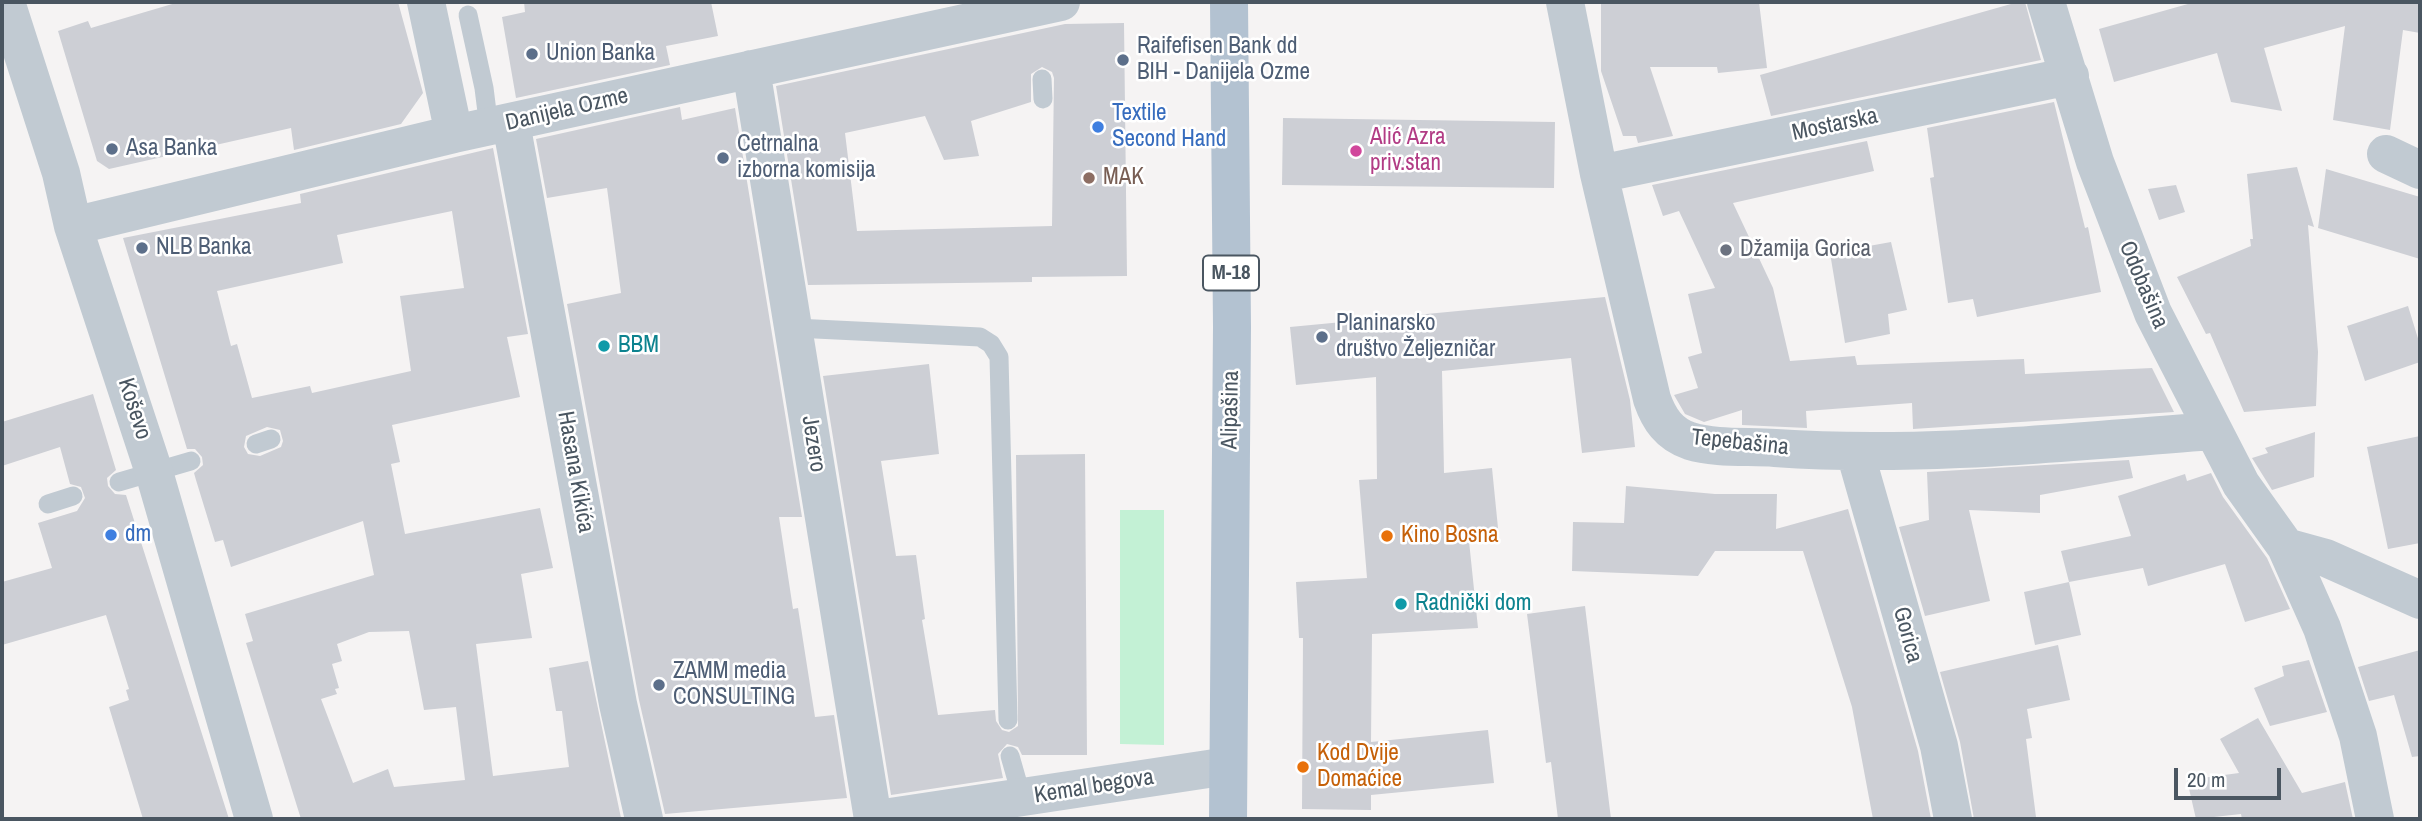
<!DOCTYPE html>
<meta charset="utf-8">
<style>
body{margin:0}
#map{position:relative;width:2422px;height:821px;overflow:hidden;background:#f5f3f3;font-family:"Archivo Narrow",sans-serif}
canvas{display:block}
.frame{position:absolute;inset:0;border:4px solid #4a5661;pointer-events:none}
.scale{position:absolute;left:2174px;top:768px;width:107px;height:32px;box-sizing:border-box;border:4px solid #4a5661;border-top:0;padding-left:9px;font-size:21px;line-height:24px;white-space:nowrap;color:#4a5661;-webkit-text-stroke:5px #fff;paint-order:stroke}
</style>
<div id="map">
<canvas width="2422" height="821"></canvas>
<div class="frame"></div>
<div class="scale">20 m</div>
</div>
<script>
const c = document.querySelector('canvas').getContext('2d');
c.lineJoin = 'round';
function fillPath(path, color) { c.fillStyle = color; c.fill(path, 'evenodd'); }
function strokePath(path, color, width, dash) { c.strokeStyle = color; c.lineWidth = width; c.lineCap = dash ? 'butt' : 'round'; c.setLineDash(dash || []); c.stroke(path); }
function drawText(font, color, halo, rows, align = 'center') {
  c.font = font + ' "Archivo Narrow",sans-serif'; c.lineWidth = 5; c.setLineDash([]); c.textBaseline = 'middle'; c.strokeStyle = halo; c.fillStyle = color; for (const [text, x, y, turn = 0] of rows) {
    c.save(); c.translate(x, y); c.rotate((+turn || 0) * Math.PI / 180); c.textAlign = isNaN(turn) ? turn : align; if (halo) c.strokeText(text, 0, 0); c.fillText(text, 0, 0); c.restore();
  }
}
fillPath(new Path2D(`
 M1120 510H1164V745L1120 744Z`), '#c3f1d5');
fillPath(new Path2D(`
 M179 2H398L423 93 401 124 294 150 291 128 109 169 97 161 58 31 88 21 91 28Z
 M524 2H711L718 36 666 46 670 65 516 98 502 17 525 12Z
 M1601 2H1759L1767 68 1718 73 1717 67H1650L1673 136 1638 143 1636 136H1623L1601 71Z
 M2018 2H2025L2041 60 1771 116 1760 75Z
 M2195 2H2420V33L2403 30 2390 130 2333 120 2345 26 2264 48 2282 111 2231 102 2217 53 2114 82 2099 29Z
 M1124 23 1127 276 1032 277V282L808 285 776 86 1065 24ZM1042 67 1052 72 1054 78 1052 226 857 231 845 133 925 116 944 160 979 156 971 121 1031 102V74Z
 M2054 102 2085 228 2088 227 2101 292 1977 317 1973 299 1948 303 1930 178 1934 177 1927 128Z
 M680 107 682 120 735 108 802 517H779L793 609 798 608 815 717 834 715 847 798 665 814 639 700 567 304 621 293 607 188 547 198 536 139Z
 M1283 118 1555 122 1554 188 1282 185Z
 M1867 141 1874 171 1733 203 1773 288 1790 361 1855 356 1857 365 2024 359 2025 374 2152 368 2174 412 1913 429 1912 403 1806 411 1807 428 1742 425V410L1704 422 1685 414 1674 395 1698 388 1688 357 1702 353 1688 294 1715 288 1679 211 1663 216 1652 185Z
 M493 148 528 334 507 337 520 397 392 425 400 462 391 464 405 534 540 508 553 568 521 574 532 638 476 644 493 776 569 767 562 711H556L549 668 588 661 621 818 301 819 246 643 253 641 245 614 374 575 363 521 231 567 223 540 215 542 196 480 194 473 203 465 202 457 195 449H187L123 238 301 203 300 194ZM452 211 464 288 400 296 411 371 312 393 310 386 252 398 237 344 231 346 217 291 343 263 337 235ZM267 427 280 430 283 441 281 447 260 456 248 454 244 447 246 436ZM409 631 424 710 456 707 465 780 394 787 388 769 353 783 321 699 337 694 335 689 339 688 332 664 342 661 337 644 369 632Z
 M2297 167 2314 227 2308 225 2318 352 2316 406 2244 412 2210 333 2206 334 2177 277 2251 246 2250 239H2253L2247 174Z
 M2326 169 2420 197V259L2318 228Z
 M2176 185 2185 212 2159 220 2148 189Z
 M1891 242 1907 310 1888 314 1890 334 1845 343 1830 253Z
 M1605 297 1630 400 1635 447 1582 453 1571 358 1442 371 1444 473 1492 468 1499 538 1469 541 1478 628 1372 634 1371 742 1488 730 1494 783 1371 795V810L1302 809 1303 638H1299L1296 582 1367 578 1359 480 1377 479 1376 377 1296 385 1290 327Z
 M2408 306 2420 345V362L2365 381 2347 326Z
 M929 364 939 454 881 461 896 556 916 555 925 619 922 620 938 715 995 710 996 721 1002 730 1009 732 1018 726 1016 455 1085 454 1087 755H1022L1018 747 1007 744 998 754 1003 778 891 795 823 376Z
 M93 394 116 470 107 478 108 486 115 494 126 495 229 819H143L109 707 129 700 126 690 129 689 106 615 2 645V582L52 568 38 523 77 511 85 498 81 487 70 484 60 447 2 466V422Z
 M2315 432 2314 477 2272 490 2252 458 2268 453 2265 448Z
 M2420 436V543L2388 549 2367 447Z
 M2129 460 2133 478 2040 495V513L1969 510 1990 601 1925 616 1899 527 1929 520 1927 472Z
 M2211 473 2223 497 2267 558 2290 609 2245 622 2225 564 2148 586 2143 568 2069 582 2061 551 2131 536 2118 496 2185 474 2187 481Z
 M1626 486 1715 494H1777L1776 529 1848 509 1918 751 1931 819H1873L1852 707 1803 551H1715L1698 576 1572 571 1573 522 1624 523Z
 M2069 582 2081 635 2035 645 2024 592Z
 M1585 606 1611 819H1558L1551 762 1546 763 1527 614Z
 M2058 645 2070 700 2027 709 2032 738 2026 739 2036 817 1974 819 1960 742 1940 672Z
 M2420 650V756L2412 757 2394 695 2369 701 2358 667Z
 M2309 660 2327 712 2270 726 2254 688 2284 676 2282 666Z
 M2258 718 2302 793 2345 782 2353 819H2242L2241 814 2196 819 2187 780 2239 773 2220 739Z`), '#cdcfd5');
strokePath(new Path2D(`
 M468 15 484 88 489 128
 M1042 79 1043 99
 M795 328 980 337 991 344 999 357 1008 720
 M256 444 271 439
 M119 482 191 461
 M48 504 73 496
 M1010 756 1022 798`), '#c1cad2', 19);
strokePath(new Path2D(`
 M6 2 61 173 73 226 154 472 254 819
 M426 2 454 134
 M1565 2 1599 174 1652 399C1659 419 1669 434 1690 441 1716 449 1748 446 1775 448 1920 458 2067 442 2212 431
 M2046 2 2095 162 2153 313 2241 484 2286 547 2322 628 2358 736 2375 819
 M751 69 873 819
 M511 123 618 704 644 819
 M2386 154 2420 170
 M1599 174 2070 76
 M73 226 454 134 1061 2
 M1855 452 1939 746 1953 819
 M2286 547 2326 558 2420 600
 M877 819 1228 766`), '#c1cad2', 38);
strokePath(new Path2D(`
 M1228 819 1232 327 1229 2`), '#b3c2d1', 38);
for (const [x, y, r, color] of [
 [532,54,7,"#5c6f8a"],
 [1123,60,7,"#5c6f8a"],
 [1098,127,7,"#3f7fe0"],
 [112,149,7,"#5c6f8a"],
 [1356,151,7,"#d1479c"],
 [723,158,7,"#5c6f8a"],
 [1089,178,7,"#8d6e63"],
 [142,248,7,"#5c6f8a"],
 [1726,250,7,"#6b7280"],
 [1322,337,7,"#5c6f8a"],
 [604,346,7,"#0f9aa8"],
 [111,535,7,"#3f7fe0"],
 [1387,536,7,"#e8710a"],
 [1401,604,7,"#0f9aa8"],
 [659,685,7,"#5c6f8a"],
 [1303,767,7,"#e8710a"]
]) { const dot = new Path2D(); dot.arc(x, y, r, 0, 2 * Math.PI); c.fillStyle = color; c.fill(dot); strokePath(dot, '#fff', 2.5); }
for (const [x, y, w] of [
 [1231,273,56]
]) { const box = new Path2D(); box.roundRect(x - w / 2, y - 17.5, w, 35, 5); c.fillStyle = '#fff'; c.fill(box); strokePath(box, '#4a5661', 2); }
drawText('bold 21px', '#4a5661', null, [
 ["M-18",1231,273]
]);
drawText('23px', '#4e5e75', '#fff', [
 ["Raifefisen Bank dd",1137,47],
 ["BIH - Danijela Ozme",1137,73],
 ["Union Banka",546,54],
 ["Cetrnalna",737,145],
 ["izborna komisija",737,171],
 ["Asa Banka",126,149],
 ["NLB Banka",156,248],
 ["Planinarsko",1336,324],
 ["društvo Željezničar",1336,350],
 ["ZAMM media",673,672],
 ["CONSULTING",673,698]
], 'left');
drawText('23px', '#4a5661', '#fff', [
 ["Danijela Ozme",567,110,-13],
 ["Mostarska",1835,125,-12],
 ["Odobašina",2143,285,67],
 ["Koševo",134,409,72],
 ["Alipašina",1231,410,-89],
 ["Tepebašina",1740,443,6],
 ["Jezero",813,444,81],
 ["Hasana Kikića",575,472,80],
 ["Gorica",1907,635,75],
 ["Kemal begova",1094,787,-9]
]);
drawText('23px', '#366cbe', '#fff', [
 ["Textile",1112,114],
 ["Second Hand",1112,140],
 ["dm",125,535]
], 'left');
drawText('23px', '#b23c85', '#fff', [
 ["Alić Azra",1370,138],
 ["priv.stan",1370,164]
], 'left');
drawText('23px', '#785e54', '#fff', [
 ["MAK",1103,178]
], 'left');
drawText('23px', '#5b616d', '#fff', [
 ["Džamija Gorica",1740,250]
], 'left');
drawText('23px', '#0d838f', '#fff', [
 ["BBM",618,346],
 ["Radnički dom",1415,604]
], 'left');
drawText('23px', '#c56008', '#fff', [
 ["Kino Bosna",1401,536],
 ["Kod Dvije",1317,754],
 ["Domaćice",1317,780]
], 'left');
</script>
